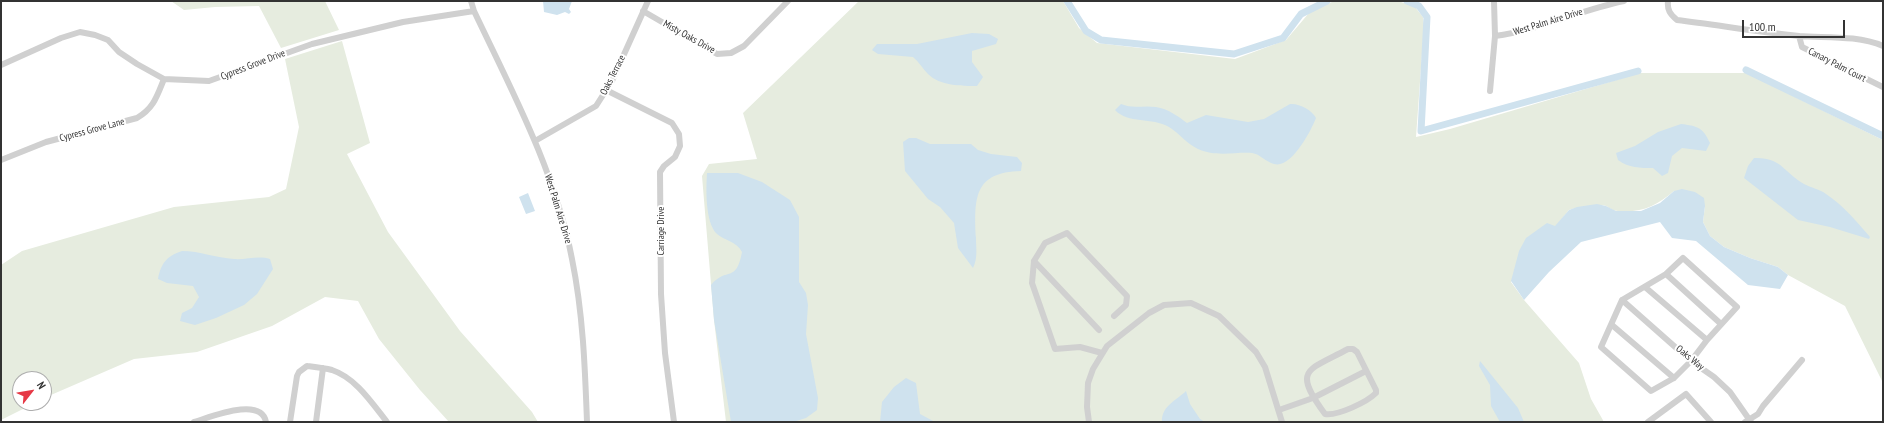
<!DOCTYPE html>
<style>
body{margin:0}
#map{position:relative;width:1884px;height:423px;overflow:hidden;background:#fff;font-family:"PT Sans Narrow",sans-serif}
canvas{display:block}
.frame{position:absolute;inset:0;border:2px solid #333;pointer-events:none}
.north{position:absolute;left:12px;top:371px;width:40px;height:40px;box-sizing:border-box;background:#fff;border:1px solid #adadad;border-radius:50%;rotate:59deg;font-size:11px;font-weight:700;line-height:16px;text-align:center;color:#333}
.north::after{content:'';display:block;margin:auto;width:14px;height:18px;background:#e63946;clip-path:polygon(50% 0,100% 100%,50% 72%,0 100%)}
.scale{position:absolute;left:1742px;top:20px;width:103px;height:18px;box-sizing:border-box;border:2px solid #333;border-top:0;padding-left:5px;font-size:12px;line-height:14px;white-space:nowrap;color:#333;-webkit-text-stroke:3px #fff;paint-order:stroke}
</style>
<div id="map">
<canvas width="1884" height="423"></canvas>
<div class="frame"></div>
<div class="north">N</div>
<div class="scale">100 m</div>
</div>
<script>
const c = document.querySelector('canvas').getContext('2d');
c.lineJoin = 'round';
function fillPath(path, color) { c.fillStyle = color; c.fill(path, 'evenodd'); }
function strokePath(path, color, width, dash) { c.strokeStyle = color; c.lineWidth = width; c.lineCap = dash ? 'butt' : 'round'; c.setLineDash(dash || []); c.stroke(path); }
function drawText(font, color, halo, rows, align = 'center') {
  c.font = font + ' "PT Sans Narrow",sans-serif'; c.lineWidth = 4; c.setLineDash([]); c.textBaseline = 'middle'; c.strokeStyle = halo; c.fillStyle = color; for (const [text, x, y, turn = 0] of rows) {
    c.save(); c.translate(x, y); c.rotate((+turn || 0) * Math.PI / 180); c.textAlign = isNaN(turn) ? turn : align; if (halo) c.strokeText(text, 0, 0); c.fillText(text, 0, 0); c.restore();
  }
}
fillPath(new Path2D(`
 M171 1H325L339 30 281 48 259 6 215 7 184 10Z
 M859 1H1063L1079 28 1097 43 1235 59 1286 40 1309 13 1334 1 1401 2 1415 7 1423 17 1424 26 1416 137 1450 129 1640 73H1746L1883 140V383L1845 306 1788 275 1778 267 1750 258 1724 247 1710 236 1703 222 1705 206 1674 191C1656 206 1642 213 1618 211 1613 211 1610 208 1606 206 1598 204 1578 207 1569 210L1511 282 1524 300 1579 363 1591 399 1604 422H726L714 320 702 176 709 164 757 159 743 113Z
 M342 41 370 143 347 154 388 232 460 331 532 412 538 422H449L420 390 379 339 358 301 325 297 272 326 197 352 134 359 44 398V379H20V403H35L1 420V265L22 251 174 207 269 197 286 189 299 127 285 59Z`), '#e6ecdf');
fillPath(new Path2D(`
 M543 1H572L569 9 571 12 569 14 565 12 557 15 544 12Z
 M972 33 989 34 998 39 996 44 972 51V62L983 77 977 86C961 86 940 86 928 74 923 69 919 62 913 57L878 54 872 50 877 44H917Z
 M1121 104C1133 109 1143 105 1156 107 1168 109 1178 116 1187 123L1206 115 1248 122 1264 119 1290 104C1299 103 1312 110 1316 118 1311 131 1291 169 1274 164 1266 162 1260 154 1252 153 1234 152 1215 157 1198 149 1187 144 1179 133 1169 127 1152 117 1128 124 1115 110Z
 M1681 124C1697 126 1703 127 1710 143L1706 151 1682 148 1672 156 1668 173 1662 176 1653 168C1640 168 1629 168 1618 160L1616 153 1635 146 1658 132Z
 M909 138H916L930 144H971L978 150 991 154 1017 157 1022 163 1021 171C974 172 974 198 976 238 976 248 978 258 973 268L958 248 954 223 940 207 928 199 905 171 903 142Z
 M1754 158C1782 157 1783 172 1804 184 1811 188 1820 189 1826 194 1843 205 1857 222 1870 237L1869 239 1830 227 1798 220 1744 178 1748 166Z
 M707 173H738L762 182 790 200 799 217V282L806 293 808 305 806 334 818 398 817 410 806 418 793 422H731L714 320 711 285C727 266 736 284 742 252 736 241 725 241 717 234 705 223 706 188 707 173Z
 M1682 189 1695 192 1704 198 1705 206 1703 222 1710 236 1724 247 1750 258 1778 267 1788 275 1780 289 1748 285 1696 241 1672 238 1660 222 1581 242 1549 272 1524 300 1511 281 1519 251 1526 238 1547 223 1555 226 1569 210 1577 207 1597 204 1606 206 1616 211H1641L1660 203 1674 191Z
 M528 193 535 211 526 214 519 197Z
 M182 251C200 251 216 258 234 259 246 260 258 255 270 259L273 269 257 294 244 305 216 318 195 325 180 321 182 313 192 308 199 297 193 286 167 283 158 279C161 263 167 256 182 251Z
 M1480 361 1518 408 1524 422H1500L1491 406 1490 385 1479 366Z
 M906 378 916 383 920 414 935 422H880L882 402 894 387Z
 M1186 391 1190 404 1200 419 1205 422H1162C1161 406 1177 400 1186 391Z`), '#cfe2ee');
strokePath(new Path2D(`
 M1067 1 1086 31 1101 40 1234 54 1283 38 1301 14 1327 1
 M1407 1 1419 6 1427 17 1421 131 1638 71
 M1746 70 1883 136`), '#cfe2ee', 7);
strokePath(new Path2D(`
 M471 1 474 11C512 91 555 171 572 259 583 313 585 367 587 422
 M1668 1C1667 10 1670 14 1677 20 1718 25 1758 32 1799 36 1826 38 1857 35 1883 46
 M643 11 717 54 731 53 744 46 788 1
 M1495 36C1539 30 1580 10 1624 1
 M1799 36 1802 47 1883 87
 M1 65 61 38 80 32 95 35 108 40 119 52 137 64 164 79 209 81 312 44 403 22 474 11
 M606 90 672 123 679 134 680 146 675 157 664 166 660 172 661 294 665 353 674 422
 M1490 91 1495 36 1494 1
 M535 141 596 106 612 81 648 1
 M1 160 46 142 137 118C154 108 157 96 164 79
 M1683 258 1737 307 1707 340 1691 361 1674 378 1651 391 1601 347 1622 300 1666 274Z
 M1034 261 1099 330
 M1666 274 1721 324
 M1645 287 1707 340
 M1622 300 1691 361 1714 377 1730 392 1751 422
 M1612 325 1674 378
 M1348 349H1353L1357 352 1376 390V393C1367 402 1338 416 1325 414 1292 369 1307 371 1348 349Z
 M1102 353 1080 347 1055 349 1032 283 1034 261 1045 243 1067 233 1127 296 1126 305 1114 316
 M1279 410 1313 398 1366 371
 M194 422C211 417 261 396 266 422
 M290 422 297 376 299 372 307 366C315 367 324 368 332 370 356 378 372 403 387 422
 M316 422 323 368
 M1089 422 1087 407 1088 383 1093 369 1107 346 1149 313 1164 305 1191 303 1219 316 1256 352 1265 367 1282 422
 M1648 422 1686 394 1711 422
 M1745 422 1758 414 1763 406 1802 360`), '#d0d0d0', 6);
drawText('10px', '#333', '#fff', [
 ["West Palm Aire Drive",1548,22,-17],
 ["Misty Oaks Drive",689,37,29],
 ["Cypress Grove Drive",253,65,-21],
 ["Canary Palm Court",1837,65,27],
 ["Oaks Terrace",613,75,-63],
 ["Cypress Grove Lane",92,130,-15],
 ["West Palm Aire Drive",558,209,73],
 ["Carriage Drive",661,231,-90],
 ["Oaks Way",1690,358,39]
]);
</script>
